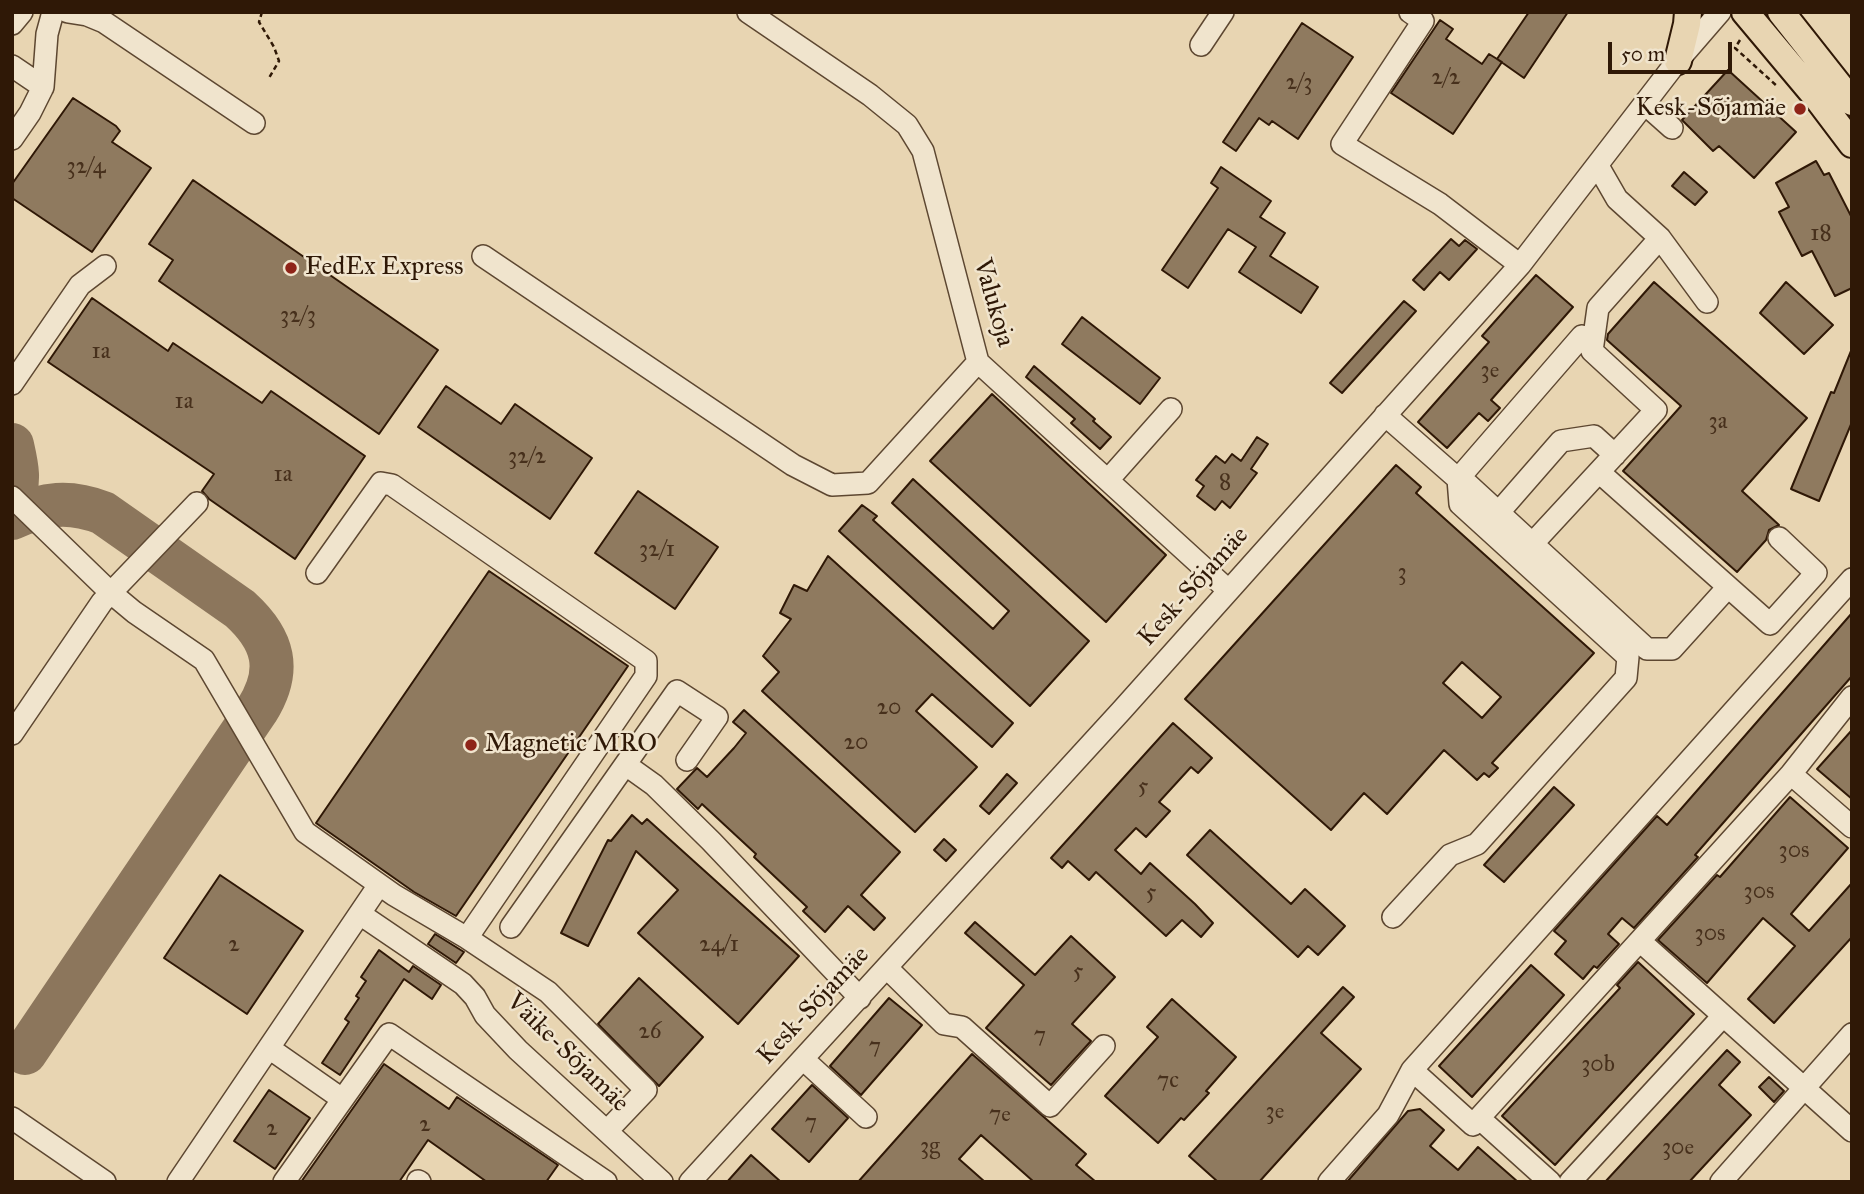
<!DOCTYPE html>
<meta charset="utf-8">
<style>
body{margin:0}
#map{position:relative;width:1864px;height:1194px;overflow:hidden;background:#e8d5b2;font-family:"IM FELL Great Primer",serif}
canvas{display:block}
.frame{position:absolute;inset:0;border:14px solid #2f1806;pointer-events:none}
.scale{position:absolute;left:1608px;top:42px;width:124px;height:32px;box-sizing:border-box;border:4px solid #2f1806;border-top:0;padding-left:9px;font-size:21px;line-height:24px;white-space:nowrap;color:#2f1806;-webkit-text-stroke:5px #f0e4cd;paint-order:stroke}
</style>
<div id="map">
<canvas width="1864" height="1194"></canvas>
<div class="frame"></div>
<div class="scale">50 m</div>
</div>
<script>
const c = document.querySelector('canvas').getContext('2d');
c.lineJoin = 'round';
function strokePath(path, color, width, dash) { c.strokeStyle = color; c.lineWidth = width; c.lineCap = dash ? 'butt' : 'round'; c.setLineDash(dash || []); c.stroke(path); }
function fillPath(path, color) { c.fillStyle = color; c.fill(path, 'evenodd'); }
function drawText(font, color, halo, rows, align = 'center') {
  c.font = font + ' "IM FELL Great Primer",serif'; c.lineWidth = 5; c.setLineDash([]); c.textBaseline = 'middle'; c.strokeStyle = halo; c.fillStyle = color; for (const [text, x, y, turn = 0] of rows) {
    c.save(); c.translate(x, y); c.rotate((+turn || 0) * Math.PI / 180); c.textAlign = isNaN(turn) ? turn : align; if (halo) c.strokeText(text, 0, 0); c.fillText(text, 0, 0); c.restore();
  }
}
strokePath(new Path2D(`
 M12 445C16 463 21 482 12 498
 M12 518C45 503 69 500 103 513L240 609C274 640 282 670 257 710L25 1053`), '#8c765c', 44);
const building = new Path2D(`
 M1529 12H1568L1524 78 1497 59Z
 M1440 20 1453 29 1446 39 1482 64 1489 54 1502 62 1453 134 1391 93Z
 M1302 23 1353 57 1298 139 1272 121 1269 125 1259 118 1236 151 1223 142Z
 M1728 70 1796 132 1754 178 1719 146 1713 151 1682 120Z
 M73 98 116 126 120 131 112 142 151 168 92 252 12 198V184Z
 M1816 161 1824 175 1829 173 1852 218V288L1835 296 1812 251 1802 256 1779 212 1789 207 1776 183Z
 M1221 167 1271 201 1260 217 1285 233 1270 256 1318 287 1301 313 1239 272 1256 247 1228 229 1188 288 1162 270 1218 188 1211 183Z
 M1684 172 1707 192 1695 205 1672 186Z
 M193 180 438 350 379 434 159 281 173 260 149 244Z
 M1451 239 1459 246 1465 240 1477 249 1449 280 1440 272 1424 290 1413 280Z
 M1536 275 1573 307 1491 400 1500 408 1488 421 1479 413 1447 448 1418 422 1489 342 1482 336Z
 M1654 282 1807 418 1742 491 1779 525 1769 530 1766 540 1737 572 1623 471 1681 406 1607 340 1608 334Z
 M1786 282 1833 325 1804 354 1760 313Z
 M92 298 168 351 173 343 262 403 271 391 365 456 295 559 209 499 202 491 214 474 48 362Z
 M1404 301 1416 311 1342 393 1330 383Z
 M1082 317 1160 378 1140 404 1062 344Z
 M1851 351 1852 422 1819 501 1791 489 1831 392 1834 393Z
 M1034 366 1095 419 1093 421 1111 437 1100 449 1071 423 1075 419 1026 377Z
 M446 386 501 424 515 404 592 458 550 519 418 427Z
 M992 394 1166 555 1106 622 930 461Z
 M1257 437 1268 444 1251 469 1257 473 1230 508 1222 501 1215 510 1197 496 1204 486 1196 480 1216 456 1225 463 1232 454 1241 461Z
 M1396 465 1421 487 1416 493 1594 653 1492 763 1498 768 1489 777 1484 773 1477 780 1444 750 1387 814 1364 793 1331 830 1185 699ZM1462 662 1501 697 1482 718 1443 683Z
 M913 479 1089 641 1030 706 839 531 862 505 877 516 873 520 993 629 1009 611 892 503Z
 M638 491 718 547 675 609 595 553Z
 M828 556 1013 723 992 747 932 694 916 711 977 767 915 832 762 691 779 672 763 656 791 619 780 613 794 585 807 591Z
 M489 571 628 666 456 916 414 892 316 823Z
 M1852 613V676L1695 855 1698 857 1634 928 1622 918 1608 934 1619 944 1597 968 1594 966 1583 979 1555 954 1566 941 1554 931 1657 816 1667 825Z
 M744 710 900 852 861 895 885 918 874 930 848 906 825 932 803 911 807 907 754 857 756 854 702 804 698 809 677 789 697 768 707 777 734 748 746 733 733 722Z
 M1173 723 1212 758 1198 773 1191 767 1159 802 1170 811 1146 837 1136 828 1115 850 1141 874 1150 863 1195 904 1213 923 1201 937 1182 920 1166 936 1096 872 1089 880 1068 861 1062 868 1051 858Z
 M1852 730V799L1817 769Z
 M1007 774 1017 783 989 814 980 806Z
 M1554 787 1574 805 1504 882 1484 865Z
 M1790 797 1848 848 1791 914 1809 931 1852 883V937L1774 1023 1748 999 1795 946 1763 918 1707 983 1658 940 1717 875 1720 877Z
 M632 815 642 824 647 819 799 956 738 1024 638 933 678 890 636 851 588 946 561 933 608 840 611 841Z
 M1210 830 1291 904 1305 889 1345 926 1318 955 1308 946 1298 957 1187 855Z
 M944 839 956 850 946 861 934 850Z
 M220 875 303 931 247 1014 164 958Z
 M975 922 1035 975 1071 936 1115 977 1072 1024 1091 1041 1051 1085 986 1028 1024 985 965 933Z
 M435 934 464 952 456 963 428 944Z
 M379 950 409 972 413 966 441 985 432 999 404 979 340 1075 322 1063 349 1022 345 1019 359 998 356 996 366 981 361 977Z
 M1638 962 1694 1014 1555 1165 1502 1116 1620 988 1617 985Z
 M1531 965 1564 995 1472 1097 1439 1066Z
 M639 978 703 1037 659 1086 598 1024Z
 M1343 987 1354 997 1321 1033 1361 1069 1259 1182H1218L1189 1156Z
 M889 998 922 1025 861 1095 830 1066Z
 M1172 999 1236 1057 1206 1091 1209 1093 1184 1120 1181 1118 1158 1143 1105 1096 1158 1037 1147 1027Z
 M1727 1050 1740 1062 1719 1085 1751 1115 1689 1182H1605Z
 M972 1054 1086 1154 1076 1165 1096 1182H1034L981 1135 959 1159 985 1182H858Z
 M384 1064 449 1109 457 1097 558 1165 546 1182H487L428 1140 399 1182H301Z
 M1769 1077 1784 1091 1774 1102 1759 1087Z
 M812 1085 848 1118 809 1162 772 1129Z
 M269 1090 310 1118 275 1169 234 1141Z
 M1420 1109 1444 1130 1430 1146 1458 1170 1478 1147 1518 1182H1347L1408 1111Z
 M751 1155 781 1182H727Z`);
fillPath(building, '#8f7a5f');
strokePath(building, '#2f1806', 2);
const minor = new Path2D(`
 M68 12 87 15 104 22 254 123
 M748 12 870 95 907 125 923 151 978 362 1228 590
 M1410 12 1423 21 1342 144 1440 204 1520 265
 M12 24 22 12
 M1201 45 1223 12
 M12 66 43 87 30 113 12 139
 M43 87 47 34 53 12
 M1645 104 1672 128
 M1598 166 1617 199 1660 238 1707 302
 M483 256 793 465 832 485 868 483 978 362
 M12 384 80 285 105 266
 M1385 415 1458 479 1582 336
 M1599 472 1770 624 1816 573 1779 538
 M1460 477 1647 649H1672L1728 587
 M1108 480 1171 409
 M12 497 110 592 134 612 204 660 305 832 394 895 467 938 646 676V661L392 485 381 483 317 573
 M1499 512 1561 441 1594 436 1615 455
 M1533 543 1656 410 1592 351 1598 308 1660 238
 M12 734 102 602 197 503
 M626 765 654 785 711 841 860 998
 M1791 774 1852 827
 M360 914 463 984 475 997 485 1015 518 1050 662 1182
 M1393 917 1450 855 1477 844 1626 678 1628 657 1460 504 1458 479
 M511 927 677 691 717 717 687 760
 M467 938 548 992 646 1090 607 1131
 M1641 942 1852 1131
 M887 968 944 1024 962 1027 1050 1106 1104 1046
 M269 1048 342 1099
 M803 1059 866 1117
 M1412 1070 1473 1125 1479 1118 1550 1182
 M12 1118 105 1182
 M1479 1118 1791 774 1852 697
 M418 1181 420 1182
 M178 1182 379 885
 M284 1182 389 1034 606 1182
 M690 1182 1122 710 1520 265 1675 64 1720 12
 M1329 1182 1388 1115 1412 1070 1852 579
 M1570 1182 1723 1016
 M1721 1182 1852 1034`);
const major = new Path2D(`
 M1745 12 1818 99 1852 144
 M1781 12 1852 102
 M1678 61 1687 24 1688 12`);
strokePath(minor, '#5d4731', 24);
strokePath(major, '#2f1806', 30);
strokePath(new Path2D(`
 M262 12 259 22 274 47 279 61 269 78
 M1740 40 1735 48 1778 87`), '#2f1806', 2.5, [5, 3.5]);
strokePath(minor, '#f0e4cd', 21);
strokePath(major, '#e8d5b2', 26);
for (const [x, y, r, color] of [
 [1800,109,7,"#8f2418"],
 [291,268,7,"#8f2418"],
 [471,745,7,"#8f2418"]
]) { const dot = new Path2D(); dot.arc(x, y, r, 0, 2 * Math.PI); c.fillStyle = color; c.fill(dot); strokePath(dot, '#f0e4cd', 2.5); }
drawText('23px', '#47301c', null, [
 ["2/2",1446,78],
 ["2/3",1299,83],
 ["32/4",86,167],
 ["18",1821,234],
 ["32/3",298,316],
 ["1a",101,352],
 ["3e",1490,371],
 ["1a",184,402],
 ["3a",1718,422],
 ["32/2",527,457],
 ["1a",283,475],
 ["8",1225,483],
 ["32/1",657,550],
 ["3",1402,573],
 ["20",889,708],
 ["20",856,743],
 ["5",1143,787],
 ["30s",1794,851],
 ["30s",1759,892],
 ["5",1151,893],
 ["30s",1710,934],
 ["2",234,945],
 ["24/1",719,945],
 ["5",1078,972],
 ["26",650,1032],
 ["7",1040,1036],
 ["7",875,1047],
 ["30b",1598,1065],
 ["7c",1168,1081],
 ["3e",1275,1112],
 ["7e",1000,1115],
 ["7",811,1123],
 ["2",425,1125],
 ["2",272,1129],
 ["3g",930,1147],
 ["30e",1678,1148]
]);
drawText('26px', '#2f1806', '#f0e4cd', [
 ["Kesk-Sõjamäe",1786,109,"right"],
 ["FedEx Express",305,268],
 ["Magnetic MRO",485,745]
], 'left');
drawText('26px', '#2f1806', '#f0e4cd', [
 ["Valukoja",993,303,74],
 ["Kesk-Sõjamäe",1194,587,-48],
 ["Kesk-Sõjamäe",814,1006,-47],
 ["Väike-Sõjamäe",567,1053,44]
]);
</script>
